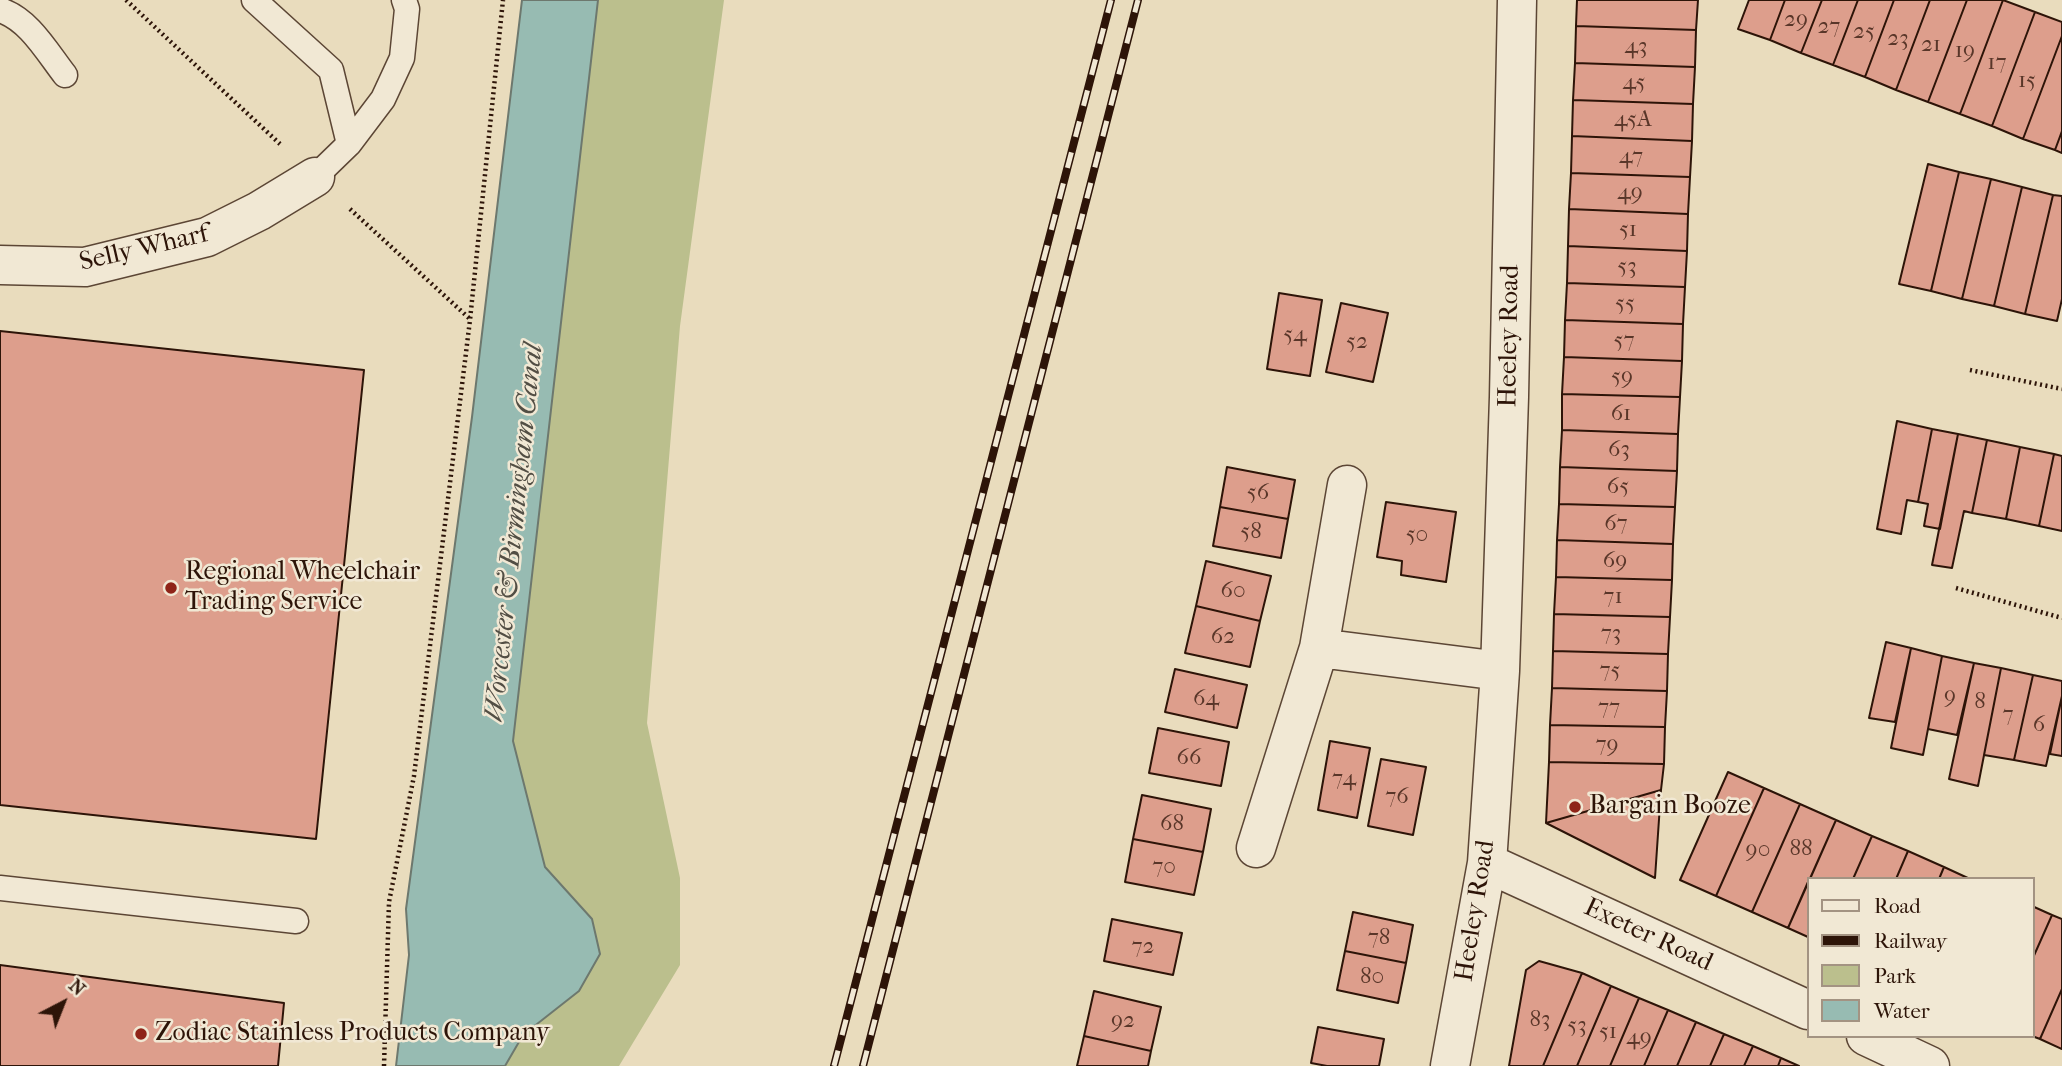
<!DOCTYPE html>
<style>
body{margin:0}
#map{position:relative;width:2062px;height:1066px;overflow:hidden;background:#e9dcbd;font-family:"IM FELL French Canon",serif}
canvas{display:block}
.legend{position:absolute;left:1807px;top:877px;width:228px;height:161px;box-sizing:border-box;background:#f1e8d4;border:2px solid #a39382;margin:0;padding:9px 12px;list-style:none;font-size:21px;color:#2d1408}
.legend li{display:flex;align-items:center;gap:14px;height:35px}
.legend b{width:35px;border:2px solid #a39382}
.north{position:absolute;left:28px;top:968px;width:70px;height:70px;-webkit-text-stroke:5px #f1e8d4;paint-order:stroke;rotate:42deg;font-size:19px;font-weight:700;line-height:28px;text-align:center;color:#2d1408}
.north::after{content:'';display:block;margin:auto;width:24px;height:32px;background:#2d1408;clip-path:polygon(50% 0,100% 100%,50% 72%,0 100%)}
</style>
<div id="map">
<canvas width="2062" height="1066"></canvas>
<ul class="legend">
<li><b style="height:9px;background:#f1e8d4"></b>Road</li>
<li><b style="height:9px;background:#2d1408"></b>Railway</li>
<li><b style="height:19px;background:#bbbf8d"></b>Park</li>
<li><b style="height:19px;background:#97bbb2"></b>Water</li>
</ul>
<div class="north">N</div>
</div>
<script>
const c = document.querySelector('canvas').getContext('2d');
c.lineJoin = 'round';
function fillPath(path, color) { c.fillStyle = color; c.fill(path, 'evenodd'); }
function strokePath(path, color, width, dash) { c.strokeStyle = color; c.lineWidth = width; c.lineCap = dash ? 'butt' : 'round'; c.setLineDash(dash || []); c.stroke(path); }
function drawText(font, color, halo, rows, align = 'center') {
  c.font = font + ' "IM FELL French Canon",serif'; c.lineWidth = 5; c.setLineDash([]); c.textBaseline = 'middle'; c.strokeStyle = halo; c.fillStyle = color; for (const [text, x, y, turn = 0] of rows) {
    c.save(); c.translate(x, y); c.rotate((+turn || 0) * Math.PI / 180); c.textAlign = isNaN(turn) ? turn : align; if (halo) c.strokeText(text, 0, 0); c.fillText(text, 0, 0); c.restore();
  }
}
fillPath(new Path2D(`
 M598 0H724L680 326 647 723 680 878V965L619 1066H505L523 1035 579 991 592 919 545 867 513 741Z`), '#bbbf8d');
const water = new Path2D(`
 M522 0H598L513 741 545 867 592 919 600 954 579 991 523 1035 505 1066H396L409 955 406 909 472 417Z`);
fillPath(water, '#97bbb2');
strokePath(water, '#6d786e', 2);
const building = new Path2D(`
 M1577 0H1698L1696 30 1576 26Z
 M1749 0H1785L1770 40 1738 29Z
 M1785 0H1822L1801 53 1770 40Z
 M1822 0H1858L1833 65 1801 53Z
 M1858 0H1894L1865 77 1833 65Z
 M1894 0H1930L1896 90 1865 77Z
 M1930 0H1967L1928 102 1896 90Z
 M1967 0H2003L1960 114 1928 102Z
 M2003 0 2035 12 1992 126 1960 114Z
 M2035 12 2062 22V36L2023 139 1992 126Z
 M1576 26 1696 30 1695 67 1575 63Z
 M2062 36V131L2055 150 2023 139Z
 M1575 63 1695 67 1693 104 1573 100Z
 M1573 100 1693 104 1692 141 1572 136Z
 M2062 131V153L2055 150Z
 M1572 136 1692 141 1690 177 1571 173Z
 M1928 164 1959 172 1931 291 1899 284Z
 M1959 172 1991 179 1962 299 1931 291Z
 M1571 173 1690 177 1688 214 1569 209Z
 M1991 179 2022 187 1994 306 1962 299Z
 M2022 187 2053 195 2025 314 1994 306Z
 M2053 195 2062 196V299L2057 321 2025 314Z
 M1569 209 1688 214 1687 251 1568 246Z
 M1568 246 1687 251 1685 287 1567 283Z
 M1567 283 1685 287 1683 324 1565 320Z
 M1279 293 1322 300 1310 376 1267 369Z
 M1341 303 1388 313 1373 382 1326 372Z
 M1565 320 1683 324 1682 361 1564 357Z
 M0 331 364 370 316 839 0 805Z
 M1564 357 1682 361 1680 397 1562 394Z
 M1562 394 1680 397 1678 434 1562 430Z
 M1897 421 1932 429 1918 502 1907 500 1901 534 1877 529Z
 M1932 429 1958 434 1940 529 1924 526 1928 504 1918 502Z
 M1562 430 1678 434 1677 471 1560 467Z
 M1958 434 1987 440 1972 513 1964 511 1952 568 1932 565Z
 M1987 440 2020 447 2006 519 1972 513Z
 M2020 447 2054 454 2039 526 2006 519Z
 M2054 454 2062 456V531L2039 526Z
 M1227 467 1295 480 1288 519 1220 507Z
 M1560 467 1677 471 1675 507 1559 504Z
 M1386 502 1456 512 1446 582 1401 575 1402 561 1377 557Z
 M1559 504 1675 507 1673 544 1557 540Z
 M1220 507 1288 519 1281 558 1213 546Z
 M1557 540 1673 544 1672 580 1556 577Z
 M1206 561 1271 576 1260 621 1196 606Z
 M1556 577 1672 580 1670 617 1554 614Z
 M1196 606 1260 621 1250 667 1185 653Z
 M1554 614 1670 617 1668 654 1553 651Z
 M1886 642 1911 648 1895 722 1869 718Z
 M1911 648 1942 656 1923 755 1891 748Z
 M1553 651 1668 654 1667 691 1552 688Z
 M1942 656 1974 663 1957 735 1928 729Z
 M1974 663 2001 668 1978 786 1949 779Z
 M2001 668 2033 675 2014 760 1984 755Z
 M1175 669 1247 685 1237 728 1165 712Z
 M2033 675 2062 681V696L2046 766 2014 760Z
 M1552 688 1667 691 1665 727 1550 725Z
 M2062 696V756L2050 754Z
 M1550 725 1665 727 1664 764 1549 762Z
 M1158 728 1229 742 1221 786 1149 773Z
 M1330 741 1370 748 1357 818 1318 810Z
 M1381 759 1426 767 1413 835 1368 826Z
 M1549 762 1664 764 1661 790 1546 823Z
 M1728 772 1764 788 1716 896 1680 880Z
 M1764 788 1800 804 1752 912 1716 896Z
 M1661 790 1655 878 1546 823Z
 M1142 795 1211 809 1203 852 1133 839Z
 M1800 804 1836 820 1788 928 1752 912Z
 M1836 820 1872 836 1853 879H1810Z
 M1872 836 1908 851 1896 879H1853Z
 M1133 839 1203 852 1194 895 1125 882Z
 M1908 851 1944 867 1939 879H1896Z
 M1944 867 1970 879H1939Z
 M1808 882V937L1788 928Z
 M2032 906 2052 915 2032 960Z
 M1353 912 1413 925 1406 963 1345 951Z
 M2052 915 2062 919V989L2040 1039 2032 1036V960Z
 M1112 919 1182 933 1173 975 1104 961Z
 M1345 951 1406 963 1398 1003 1337 990Z
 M1539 961 1582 973 1543 1066H1509L1526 970Z
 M0 965 284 1003 278 1066H0Z
 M1582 973 1611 986 1577 1066H1543Z
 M1611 986 1639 998 1610 1066H1577Z
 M2062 989V1049L2040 1039Z
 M1094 991 1161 1007 1151 1051 1084 1036Z
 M1639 998 1668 1010 1644 1066H1610Z
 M1668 1010 1696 1022 1677 1066H1644Z
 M1696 1022 1724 1034 1710 1066H1677Z
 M1318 1027 1384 1039 1379 1066H1327L1311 1063Z
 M1724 1034 1753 1046 1744 1066H1710Z
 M1084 1036 1151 1051 1148 1066H1077Z
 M1753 1046 1781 1058 1778 1066H1744Z
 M1781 1058 1799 1066H1778Z`);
fillPath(building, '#dd9e8c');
strokePath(building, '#2d1408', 2);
const lane = new Path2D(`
 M254 0 331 70 349 144
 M0 10C29 19 47 52 65 75
 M315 177 349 144 383 99 402 58 407 9 404 0
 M0 888 296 921`);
const street = new Path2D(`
 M0 265 85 267 207 237 259 211 315 177
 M1347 485 1319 648 1500 671
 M1256 848 1319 648
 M1487 863 1808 1010
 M1866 1036 1930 1066
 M1450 1066 1487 863 1500 671 1509 397 1517 0`);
strokePath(lane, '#5c4635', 27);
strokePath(street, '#5c4635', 41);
strokePath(new Path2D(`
 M126 0 280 144
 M350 209 470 319
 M1970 370 2062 389
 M1956 588 2062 618
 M384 1066 389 902 414 776 470 320 503 0`), '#2d1408', 4.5, [2, 3.5]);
strokePath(lane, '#f1e8d4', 24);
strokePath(street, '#f1e8d4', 38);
const rail = new Path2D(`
 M834 1066 1111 0
 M863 1066 1138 0`);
strokePath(rail, '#2d1408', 8);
strokePath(rail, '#f1e8d4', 5, [16]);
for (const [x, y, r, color] of [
 [171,588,7,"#8f2418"],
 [1575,807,7,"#8f2418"],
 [141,1034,7,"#8f2418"]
]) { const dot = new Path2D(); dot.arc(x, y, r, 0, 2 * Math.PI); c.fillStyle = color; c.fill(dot); strokePath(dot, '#f1e8d4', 2.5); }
drawText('23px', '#593629', null, [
 ["29",1796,20],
 ["27",1829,27],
 ["25",1864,32],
 ["23",1898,39],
 ["21",1931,45],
 ["43",1636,47],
 ["19",1965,51],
 ["17",1997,63],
 ["15",2027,81],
 ["45",1634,83],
 ["45A",1633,120],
 ["47",1631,157],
 ["49",1630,193],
 ["51",1628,230],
 ["53",1627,267],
 ["55",1625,304],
 ["54",1295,335],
 ["57",1624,341],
 ["52",1357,342],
 ["59",1622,377],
 ["61",1621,414],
 ["63",1619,450],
 ["65",1618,487],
 ["56",1258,493],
 ["67",1616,524],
 ["58",1251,532],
 ["50",1417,535],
 ["69",1615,561],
 ["60",1233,591],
 ["71",1613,597],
 ["73",1611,634],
 ["62",1223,637],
 ["75",1610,671],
 ["9",1950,696],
 ["64",1206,699],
 ["8",1980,702],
 ["77",1609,708],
 ["7",2008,715],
 ["6",2039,725],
 ["79",1607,745],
 ["66",1189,758],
 ["74",1344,779],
 ["76",1397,797],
 ["68",1172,824],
 ["88",1801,849],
 ["90",1758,850],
 ["70",1164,867],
 ["78",1379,938],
 ["72",1143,947],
 ["80",1372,977],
 ["83",1540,1020],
 ["92",1123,1021],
 ["53",1577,1026],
 ["51",1608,1032],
 ["49",1639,1038]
]);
drawText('26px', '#2d1408', '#f1e8d4', [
 ["Selly Wharf",144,249,-13],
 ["Heeley Road",1510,336,-89],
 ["Heeley Road",1476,911,-81],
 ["Exeter Road",1648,936,25]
]);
drawText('26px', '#2d1408', '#f1e8d4', [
 ["Regional Wheelchair",185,573],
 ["Trading Service",185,603],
 ["Bargain Booze",1589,807],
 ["Zodiac Stainless Products Company",155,1034]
], 'left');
drawText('italic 28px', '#524e44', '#f1e8d4', [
 ["Worcester & Birmingham Canal",515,533,-84]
]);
</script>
